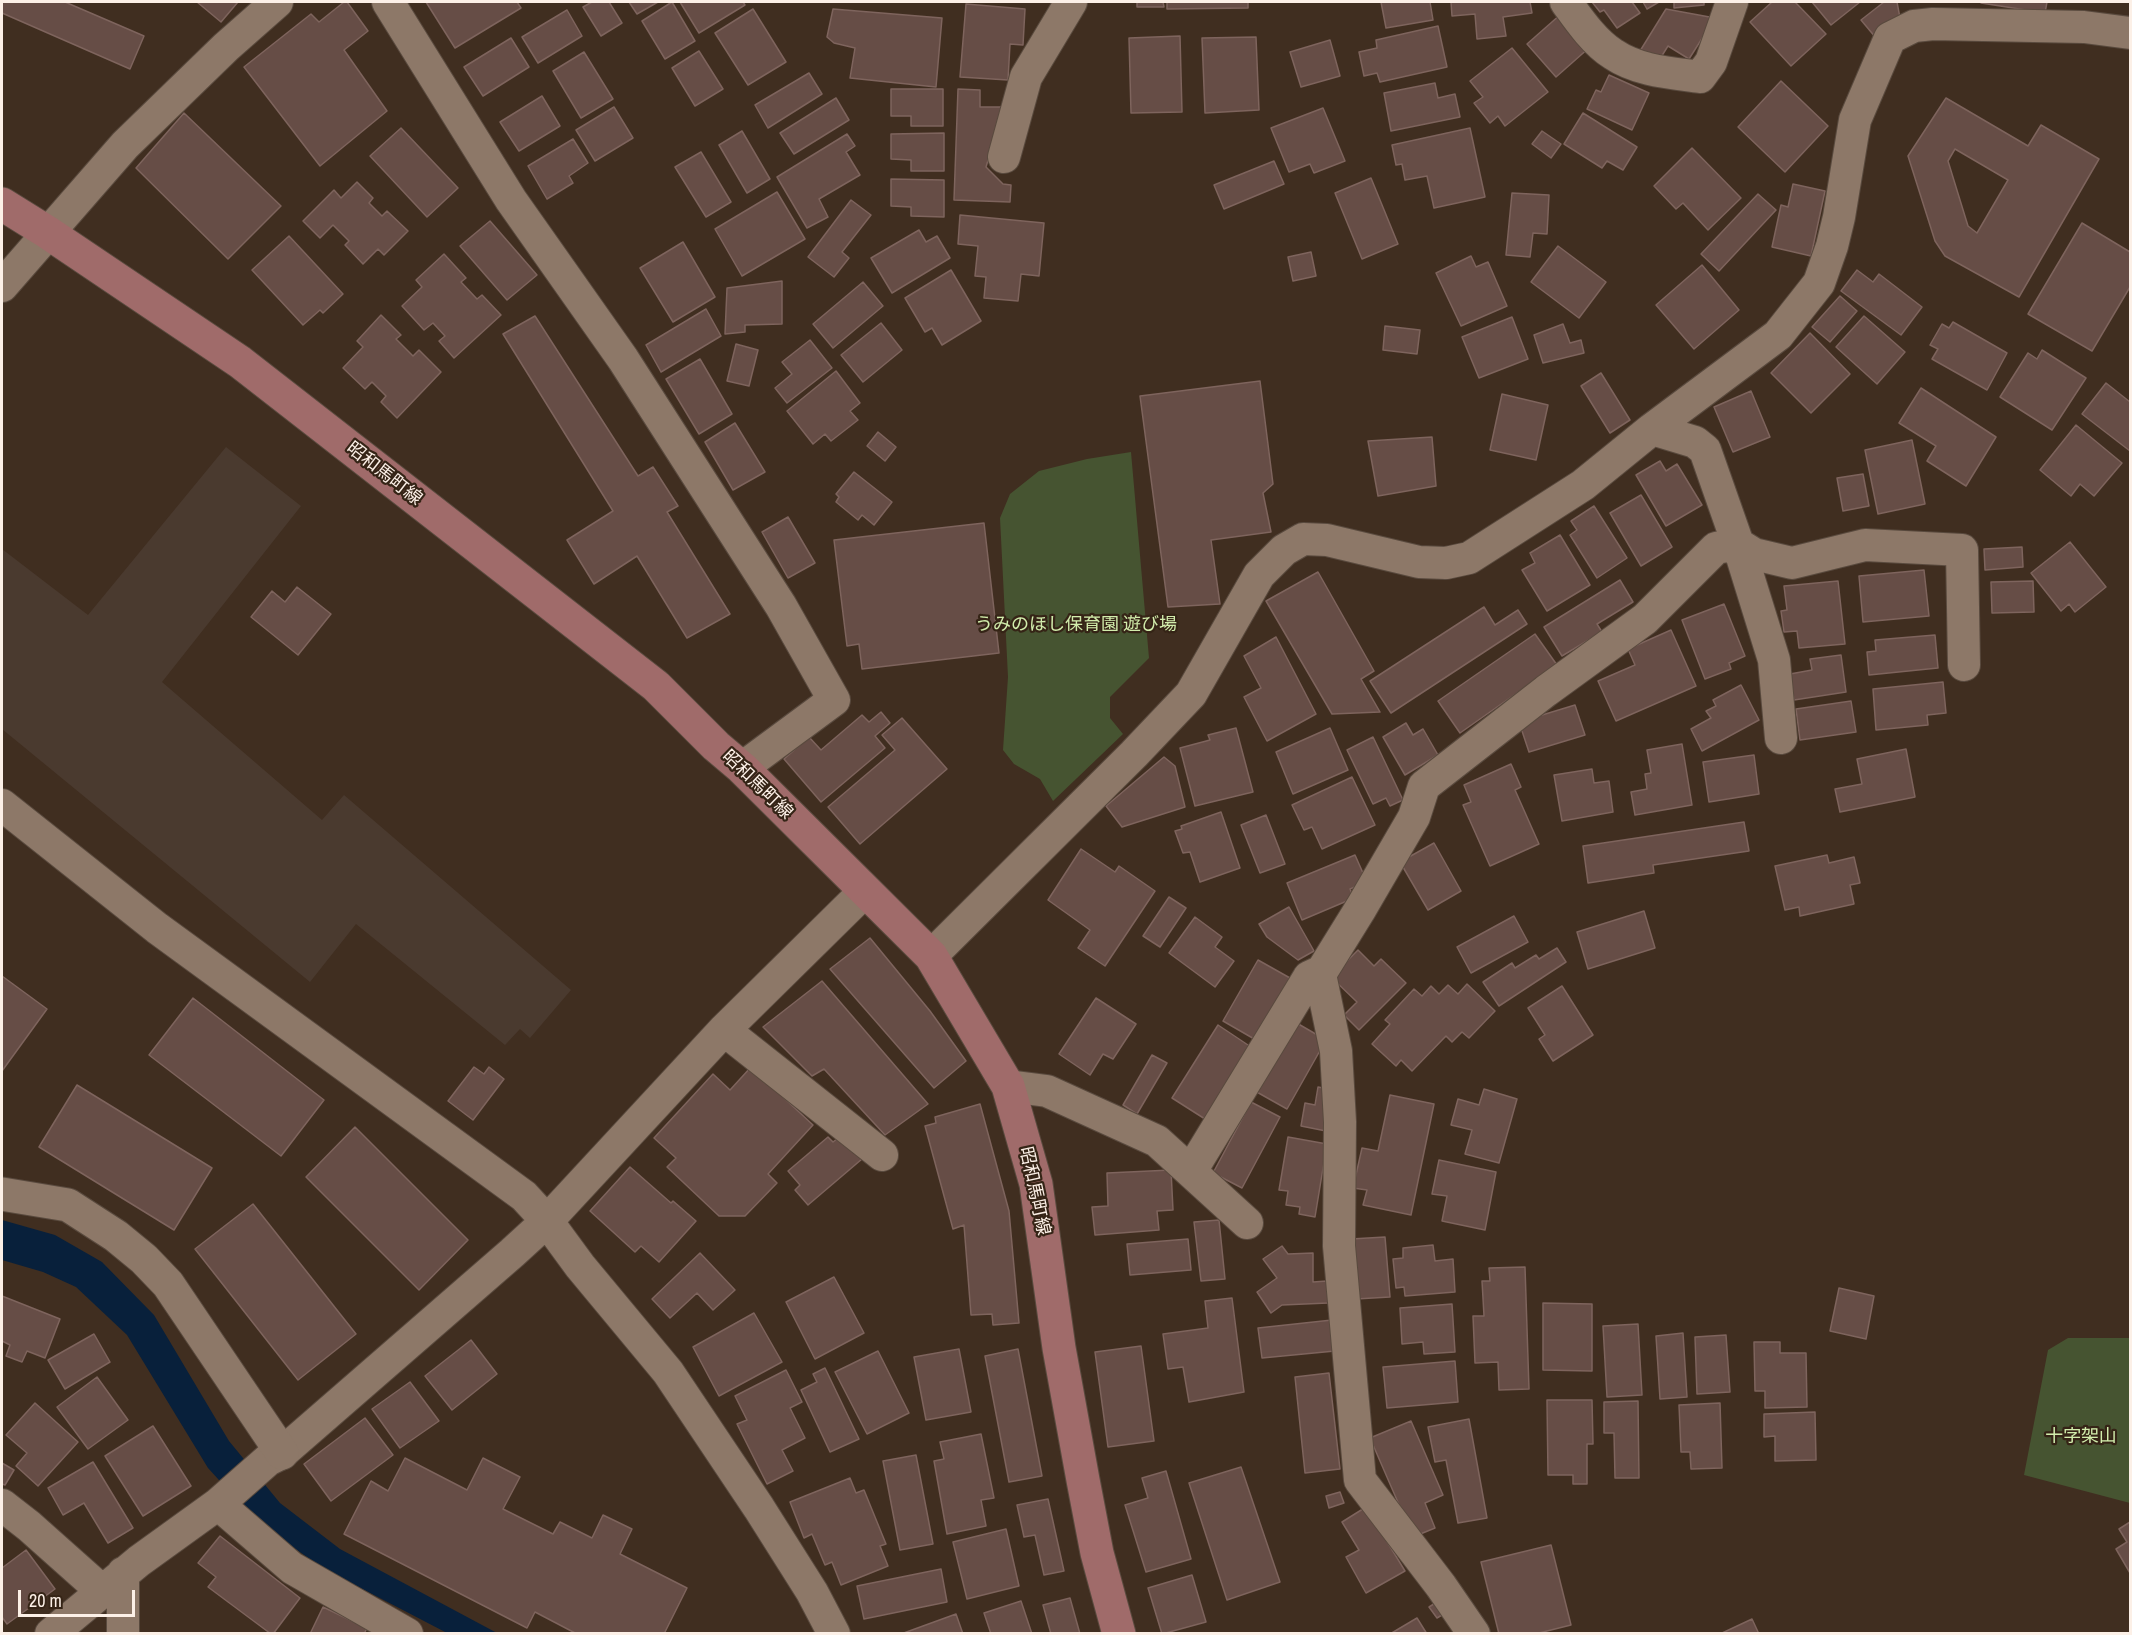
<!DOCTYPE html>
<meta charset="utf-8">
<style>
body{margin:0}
#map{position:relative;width:2132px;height:1635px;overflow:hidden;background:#402e20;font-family:"Archivo Narrow",sans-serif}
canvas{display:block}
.frame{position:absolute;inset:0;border:3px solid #fcf0e7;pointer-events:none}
.scale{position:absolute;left:18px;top:1590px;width:117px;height:27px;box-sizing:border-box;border:3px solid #fcf0e7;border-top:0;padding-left:8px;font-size:18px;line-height:21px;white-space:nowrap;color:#fcf0e7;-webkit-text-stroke:4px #352416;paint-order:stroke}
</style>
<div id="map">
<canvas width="2132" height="1635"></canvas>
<div class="frame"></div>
<div class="scale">20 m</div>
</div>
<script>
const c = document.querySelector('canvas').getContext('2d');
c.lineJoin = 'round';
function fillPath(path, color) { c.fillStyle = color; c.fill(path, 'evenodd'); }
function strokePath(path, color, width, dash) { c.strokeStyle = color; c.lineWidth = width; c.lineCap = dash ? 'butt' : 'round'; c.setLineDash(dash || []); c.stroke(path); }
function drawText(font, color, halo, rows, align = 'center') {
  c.font = font + ' "Archivo Narrow","Noto Sans JP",sans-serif'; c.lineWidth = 4.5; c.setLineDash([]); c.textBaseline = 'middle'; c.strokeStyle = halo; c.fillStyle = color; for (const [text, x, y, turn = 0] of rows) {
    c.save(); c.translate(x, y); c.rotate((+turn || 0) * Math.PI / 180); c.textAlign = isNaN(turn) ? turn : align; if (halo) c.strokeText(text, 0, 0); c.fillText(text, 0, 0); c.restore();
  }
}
fillPath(new Path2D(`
 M226 447 301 506 162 682 322 820 344 795 571 990 530 1038 520 1029 505 1045 356 924 310 982 2 729V549L88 615Z`), '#4a3a2f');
fillPath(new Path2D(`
 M1131 452 1149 658 1110 697V718L1123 734 1053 801 1040 779 1014 764 1003 750 1008 677 1000 518 1010 494 1039 471 1087 459Z
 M2068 1338H2130V1503L2024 1475 2048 1350Z`), '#465431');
fillPath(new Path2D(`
 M2 1220 55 1235 102 1262 154 1315 229 1441 280 1503 340 1549 497 1633H447L326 1570 259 1524 208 1468 127 1335 76 1287 43 1272 2 1260Z`), '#08203b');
const building = new Path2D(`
 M2 2H65L144 36 130 69 2 13Z
 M197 2H238L221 22Z
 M344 2H347L368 31 344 50 387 111 320 166 244 67 311 14 319 22Z
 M426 2H517L521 8 455 48Z
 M592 2H609L622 23 601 36 583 7Z
 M629 2H658L637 14Z
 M672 2 695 41 665 59 642 21Z
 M680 2H743L745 5 699 33Z
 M1137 2H1163L1164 7H1137Z
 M1167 2H1248V8L1167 9Z
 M1381 2H1430L1433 20 1386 28Z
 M1451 2H1530L1532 13 1503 17 1506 36 1477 39 1475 14 1452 16Z
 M1592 2H1632L1640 13 1617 28 1604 10 1600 12Z
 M1643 2H1659L1647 9Z
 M1674 2H1704V5L1674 8Z
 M1772 2H1795L1826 34 1791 66 1750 22Z
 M1812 2H1860L1831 25Z
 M1884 2H1897L1900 18 1876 38 1861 20Z
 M1981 2H2047L2045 13 1981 3Z
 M966 4 1025 9 1023 45 1010 44 1008 80 960 77Z
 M753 9 786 62 748 85 715 33Z
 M833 9 942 18 936 87 850 78 855 48 834 43 827 37Z
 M1666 9 1715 18 1689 59 1668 46 1658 62 1640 51Z
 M567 10 582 36 538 63 522 37Z
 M1561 14 1590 47 1556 77 1527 44Z
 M1438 26 1447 67 1380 82 1377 73 1364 76 1359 52 1377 48 1376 40Z
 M1180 36 1182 112 1131 113 1129 38Z
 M1256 37 1259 110 1205 113 1202 38Z
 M511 38 529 67 483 96 464 67Z
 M1330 40 1340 76 1301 87 1290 52Z
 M1512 48 1548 92 1505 126 1498 116 1490 123 1474 103 1483 97 1470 81Z
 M699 51 723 89 695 106 672 68Z
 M584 52 613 99 581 118 553 71Z
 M809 73 822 94 768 128 755 105Z
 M1609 75 1649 93 1632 130 1587 109 1596 90 1601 92Z
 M1781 81 1828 126 1785 172 1738 127Z
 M1435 83 1438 98 1455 94 1460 117 1391 131 1384 93Z
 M891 89H943V126H911V116H891Z
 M958 89 980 90V107H1004L986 167 1003 184 1011 185 1010 202 954 200Z
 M542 96 560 126 519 151 500 122Z
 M836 98 849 120 794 154 780 133Z
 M1946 98 2028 146 2041 125 2099 159 2019 297 1945 256 1935 241 1908 156ZM1955 149 2008 180 1977 233 1968 226 1948 161Z
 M614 107 633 138 595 161 576 130Z
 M1323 108 1345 161 1314 173 1310 164 1289 172 1271 128Z
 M184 113 281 206 228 259 136 168Z
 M1583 113 1637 147 1623 170 1607 161 1602 168 1564 144Z
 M401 128 458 188 427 217 370 156Z
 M1470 128 1485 197 1434 208 1427 176 1405 180 1402 164 1396 165 1392 145Z
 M742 131 770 179 747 193 719 145Z
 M1542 131 1561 144 1551 158 1532 144Z
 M944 133V171H911V160L891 159V134Z
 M847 134 855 146 846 152 860 175 819 199 828 217 807 228 777 177Z
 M573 139 588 163 569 176 573 183 547 199 528 166Z
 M1692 148 1741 198 1708 230 1683 203 1676 209 1654 186Z
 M701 152 731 202 706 217 675 167Z
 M1274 161 1284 184 1224 209 1214 185Z
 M1371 178 1398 244 1362 259 1335 193Z
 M891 179 944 180V217L911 216V207L891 206Z
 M357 182 373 198 369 203 382 216 387 211 408 231 384 255 378 249 363 264 345 245 349 241 333 225 320 238 303 221 334 190 341 198Z
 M1793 184 1825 191 1811 256 1772 247 1781 205 1788 207Z
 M777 192 805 239 742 276 715 229Z
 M1512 193 1549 195 1547 234 1533 233 1530 257 1506 255Z
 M1758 194 1776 210 1719 271 1701 254Z
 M851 200 871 215 842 252 849 258 834 277 808 257Z
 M960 215 1044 223 1039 276 1021 274 1018 301 984 298 986 277 975 276 978 246 958 244Z
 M490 221 537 275 507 300 460 246Z
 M2082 223 2130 252V287L2092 351 2028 314Z
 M919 230 926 242 937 236 950 258 892 293 871 258Z
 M289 236 343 294 323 313 320 310 303 325 252 270Z
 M683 242 715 297 673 322 640 268Z
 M1558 246 1606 282 1579 318 1531 282Z
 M1311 252 1316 276 1293 281 1288 257Z
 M444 254 466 278 461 282 477 299 482 295 501 315 454 358 439 341 445 336 433 323 424 330 402 306 422 287 416 280Z
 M1471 256 1476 267 1488 262 1507 306 1461 326 1436 273Z
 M1702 265 1739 310 1694 349 1656 305Z
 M951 270 981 321 942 345 932 328 925 332 905 298Z
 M1857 270 1873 282 1879 274 1922 307 1901 335 1841 291Z
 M782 281V324L745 325V332L725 334 727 288Z
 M863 282 883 306 833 348 813 324Z
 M1840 296 1857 311 1830 342 1812 327Z
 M706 309 721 336 661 372 646 345Z
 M381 315 401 335 396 339 413 356 419 350 441 372 397 418 381 402 386 396 372 382 365 389 343 368 363 347 357 341Z
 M535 316 638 476 653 467 678 506 667 512 730 614 687 638 637 556 594 584 567 540 613 511 503 334Z
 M1864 316 1905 352 1877 384 1836 347Z
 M1512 317 1528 359 1479 378 1462 337Z
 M1953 322 2007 353 1987 390 1932 359 1938 349 1930 345 1942 324 1949 328Z
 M881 323 902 350 863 382 841 355Z
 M1563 324 1570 343 1581 340 1584 353 1543 363 1534 335Z
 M1385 326 1420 330 1417 354 1383 350Z
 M1810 333 1850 374 1811 413 1771 373Z
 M810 340 832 368 787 403 775 388 792 374 782 362Z
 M736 344 758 350 749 386 727 381Z
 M2042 350 2086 378 2052 430 2000 397 2028 353 2037 359Z
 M700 359 732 414 699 434 666 379Z
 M836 371 860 403 850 411 858 420 831 441 825 434 813 444 787 411Z
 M1601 373 1630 420 1610 433 1581 386Z
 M1260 381 1273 484 1263 493 1271 532 1211 540 1220 604 1168 607 1140 396Z
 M2106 383 2130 402V451L2082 414Z
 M1921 388 1996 437 1966 486 1927 461 1936 446 1899 423Z
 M1751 391 1770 437 1733 452 1714 407Z
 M1502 394 1548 405 1536 460 1490 450Z
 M735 423 765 472 733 490 705 442Z
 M2076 425 2122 463 2094 496 2080 484 2071 496 2040 470Z
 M878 432 896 447 885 461 867 446Z
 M1432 437 1436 486 1378 496 1368 441Z
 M1912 440 1925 504 1878 514 1865 450Z
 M1660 461 1666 471 1677 464 1702 505 1666 526 1636 475Z
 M854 472 892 502 874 525 862 515 858 520 836 502 839 497 836 494Z
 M1863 474 1869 506 1843 511 1837 478Z
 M1641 495 1672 547 1641 566 1610 513Z
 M1594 506 1627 558 1597 578 1570 535 1577 530 1571 521Z
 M788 517 815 563 788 578 762 532Z
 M984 523 999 653 862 669 859 644 847 646 834 540Z
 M1560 535 1590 585 1547 611 1522 570 1535 563 1530 553Z
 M2070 542 2106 587 2075 612 2069 604 2061 611 2031 573Z
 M2022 547 2023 567 1985 570 1984 549Z
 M1924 570 1929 616 1863 622 1859 576Z
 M1318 572 1374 671 1361 679 1380 712 1332 714 1266 601Z
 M1620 580 1633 602 1597 624 1602 632 1562 656 1544 627Z
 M1838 581 1845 644 1799 648 1797 631 1784 632 1781 611 1787 610 1784 586Z
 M2033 581 2034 612 1992 613 1991 582Z
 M297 587 331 614 298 655 251 617 272 591 285 602Z
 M1724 604 1745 656 1729 663 1731 669 1705 679 1682 620Z
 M1484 607 1495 625 1518 610 1527 624 1391 713 1370 681Z
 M1671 630 1696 686 1616 721 1598 681 1635 665 1628 649Z
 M1535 634 1557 665 1460 733 1438 701Z
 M1935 635 1938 668 1869 675 1867 652 1876 651 1875 640Z
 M1276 637 1316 714 1267 741 1244 697 1261 688 1244 656Z
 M1841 655 1846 692 1794 700 1790 674 1812 670 1810 659Z
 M1943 682 1946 713 1927 715 1928 725 1876 730 1873 689Z
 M1741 685 1759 720 1702 751 1691 729 1711 718 1706 711 1716 706 1713 700Z
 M1851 701 1856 732 1800 740 1796 709Z
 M1575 705 1585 735 1529 752 1519 722Z
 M881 712 890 723 875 736 885 748 821 802 784 759 809 737 821 750 862 715 869 722Z
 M902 718 947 769 860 844 828 807 895 750 882 735Z
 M1406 723 1413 735 1423 729 1438 755 1405 775 1383 737Z
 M1236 728 1253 792 1195 806 1180 748 1210 740 1208 735Z
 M1330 728 1348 770 1293 794 1276 752Z
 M1373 737 1403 800 1390 806 1386 798 1373 804 1347 750Z
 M1682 744 1692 805 1635 815 1631 792 1647 789 1645 774 1651 773 1647 750Z
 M1906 749 1915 797 1840 812 1835 789 1862 784 1857 759Z
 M1754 755 1759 794 1709 802 1703 762Z
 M1164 757 1175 766 1185 807 1122 827 1106 806Z
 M1511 764 1521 787 1515 790 1539 844 1490 866 1463 805 1471 802 1464 785Z
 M1592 769 1594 783 1609 781 1613 812 1562 821 1554 775Z
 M1352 777 1375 825 1322 849 1312 827 1304 830 1292 805Z
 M1221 812 1240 868 1200 882 1190 852 1183 853 1175 831 1182 829 1181 826Z
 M1266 815 1285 864 1260 873 1241 825Z
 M1744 822 1749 851 1653 865 1654 873 1588 883 1583 846Z
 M1434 843 1461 891 1428 910 1400 862Z
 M1081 849 1115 872 1119 866 1155 891 1105 966 1078 948 1090 930 1048 900Z
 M1355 855 1367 882 1350 889 1354 898 1302 920 1287 883Z
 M1827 855 1829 863 1854 857 1860 883 1850 885 1854 904 1800 916 1799 907 1785 910 1775 866Z
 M1169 897 1186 908 1160 947 1143 936Z
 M1289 907 1314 951 1298 960 1267 937 1259 924Z
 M1644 911 1655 948 1588 969 1577 932Z
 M1514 916 1528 942 1471 973 1457 947Z
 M1195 917 1222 937 1215 947 1234 961 1215 987 1169 953Z
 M870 938 930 1011 966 1061 934 1088 830 969Z
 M1557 948 1566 962 1499 1006 1483 982 1512 963 1515 968 1536 955 1539 959Z
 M1358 950 1374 966 1381 959 1406 983 1359 1030 1344 1015 1357 1002 1331 977Z
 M1258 960 1290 978 1256 1040 1223 1021Z
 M2 976 47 1009 2 1071Z
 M822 981 928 1104 885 1135 824 1069 812 1076 763 1027Z
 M1467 984 1495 1011 1469 1038 1462 1032 1452 1042 1446 1036 1412 1071 1401 1060 1396 1066 1372 1044 1390 1024 1385 1020 1414 989 1422 996 1431 986 1439 994 1448 985 1458 994Z
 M1562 986 1593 1035 1553 1061 1539 1039 1545 1035 1528 1008Z
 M193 998 324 1100 281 1156 149 1055Z
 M1096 998 1136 1024 1113 1059 1103 1054 1090 1075 1059 1054Z
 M1295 1022 1326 1040 1287 1109 1255 1091Z
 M1218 1025 1251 1047 1205 1119 1172 1098Z
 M1152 1055 1167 1063 1137 1114 1123 1105Z
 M474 1067 484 1074 489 1067 504 1079 473 1120 448 1101Z
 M751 1067 813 1125 768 1174 777 1183 745 1216H719L667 1167 676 1158 654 1138 713 1074 730 1090Z
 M77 1085 212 1168 174 1230 39 1147Z
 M1318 1087 1334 1090 1326 1131 1301 1126 1305 1103 1315 1105Z
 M1484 1089 1517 1099 1499 1163 1465 1154 1472 1130 1451 1125 1458 1099 1479 1105Z
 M1390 1095 1434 1104 1411 1215 1363 1205 1367 1190 1353 1188 1362 1148 1378 1151Z
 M1251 1102 1280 1117 1242 1188 1213 1173Z
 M980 1104 1009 1211 1019 1323 993 1325 992 1314 971 1315 964 1225 953 1229 925 1126 936 1123 935 1117Z
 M355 1127 468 1240 419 1290 306 1177Z
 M842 1135 862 1159 808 1205 795 1190 800 1185 788 1171 828 1137 833 1142Z
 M1288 1137 1327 1144 1315 1217 1299 1214 1300 1207 1286 1205 1288 1191 1279 1190Z
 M1439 1160 1496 1172 1485 1230 1442 1221 1447 1196 1432 1194Z
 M630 1167 671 1203 673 1201 696 1221 659 1262 641 1246 635 1252 590 1211Z
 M1171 1170 1173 1210 1157 1211 1159 1230 1095 1235 1092 1207 1108 1206 1107 1173Z
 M253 1204 356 1334 298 1380 195 1249Z
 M1219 1220 1225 1279 1201 1281 1194 1222Z
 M1385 1237 1390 1297 1356 1299 1351 1239Z
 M1188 1239 1191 1270 1130 1275 1127 1244Z
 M1433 1245 1435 1261 1453 1259 1455 1292 1405 1296 1404 1287 1396 1288 1393 1259 1403 1258V1248Z
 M1282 1246 1288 1254 1313 1253V1282L1327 1281 1328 1303 1282 1305 1271 1313 1257 1292 1277 1278 1263 1259Z
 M700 1253 735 1290 713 1310 697 1293 670 1318 652 1299Z
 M1525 1267 1529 1389 1499 1390 1498 1362 1475 1363 1473 1316H1484L1482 1281H1490L1489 1268Z
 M834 1277 864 1333 815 1359 786 1302Z
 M1839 1288 1874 1296 1866 1339 1830 1331Z
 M2 1296 60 1319 45 1358 27 1351 22 1362 6 1356 10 1345 2 1341Z
 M1232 1298 1244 1392 1189 1402 1183 1367 1168 1369 1163 1334 1208 1328 1205 1301Z
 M1543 1303 1592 1304V1371L1543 1370Z
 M1452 1304 1455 1352 1424 1354 1423 1342 1402 1344 1400 1308Z
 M754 1313 782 1362 719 1396 693 1347Z
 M1332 1320 1335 1351 1262 1358 1258 1328Z
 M1638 1324 1642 1395 1607 1397 1603 1326Z
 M1683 1333 1687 1397 1660 1399 1656 1336Z
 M94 1334 110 1362 65 1389 48 1360Z
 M1726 1335 1730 1392 1697 1394 1695 1337Z
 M471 1340 497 1374 452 1410 425 1376Z
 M1754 1342H1780V1353H1806L1807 1407 1765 1408V1391H1755Z
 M1141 1346 1154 1441 1108 1447 1095 1352Z
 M959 1349 971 1412 926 1420 914 1357Z
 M1018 1349 1042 1476 1009 1482 985 1356Z
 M878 1351 909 1413 867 1434 835 1372Z
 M1455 1361 1458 1402 1387 1408 1383 1367Z
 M825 1368 859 1439 830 1452 801 1390 817 1382 813 1374Z
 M786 1370 802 1402 790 1408 805 1438 782 1450 793 1471 767 1484 737 1424 747 1420 735 1396Z
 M1329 1373 1340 1469 1305 1473 1295 1377Z
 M97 1377 128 1420 88 1449 57 1407Z
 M410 1382 439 1421 400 1448 372 1409Z
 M1547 1400H1592L1593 1444H1587V1484H1573V1475H1548Z
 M1638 1401 1639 1478H1615L1614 1433H1604V1402Z
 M35 1403 78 1442 38 1486 16 1466 27 1453 6 1435Z
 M1720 1403 1722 1468 1691 1469 1690 1452H1681L1679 1405Z
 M1815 1412 1816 1460 1775 1461V1436L1764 1437V1414Z
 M365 1418 393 1455 331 1501 304 1464Z
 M1469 1419 1487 1518 1458 1523 1446 1460 1435 1462 1428 1427Z
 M1411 1421 1443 1495 1425 1503 1435 1528 1413 1537 1370 1438Z
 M153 1426 191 1486 143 1516 105 1456Z
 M981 1434 994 1498 981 1500 986 1526 947 1534 934 1461 944 1459 940 1442Z
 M916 1455 933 1544 900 1550 883 1461Z
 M405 1458 467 1490 483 1458 520 1477 503 1509 553 1534 560 1522 592 1538 603 1515 632 1529 620 1554 687 1588 664 1634H577L535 1612 527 1628 344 1534 371 1481 388 1491Z
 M93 1462 133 1528 108 1543 84 1503 63 1515 48 1488Z
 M2 1463 14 1470 5 1485 2 1484Z
 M1241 1467 1280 1582 1227 1600 1189 1483Z
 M1166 1471 1191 1559 1146 1572 1125 1505 1148 1498 1142 1478Z
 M850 1478 856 1493 864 1490 886 1544 880 1546 888 1566 841 1585 832 1562 825 1565 812 1534 804 1538 790 1502Z
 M1340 1492 1344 1503 1329 1508 1326 1496Z
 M1048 1499 1064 1571 1044 1575 1035 1535 1024 1537 1017 1505Z
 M1366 1507 1405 1571 1366 1593 1346 1557 1359 1550 1342 1522Z
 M2130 1522V1573L2116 1549 2127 1542 2119 1529Z
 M1006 1529 1019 1586 967 1599 953 1542Z
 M220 1536 300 1598 273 1634H271L208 1587 216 1577 198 1563Z
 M1551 1545 1571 1625 1535 1634H1499L1481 1562Z
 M26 1550 55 1589 7 1624 2 1617V1568Z
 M941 1569 947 1602 864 1619 857 1586Z
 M1192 1575 1206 1622 1162 1634 1148 1588Z
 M1070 1598 1080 1634H1051L1043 1605Z
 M1440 1600 1447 1612 1437 1618 1429 1607Z
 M1021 1601 1032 1634H991L984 1613Z
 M323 1607 367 1628 364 1634H310Z
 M956 1614 963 1634H901Z
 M1417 1618 1427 1634H1390Z
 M1752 1619 1759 1634H1720Z`);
fillPath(building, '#664d46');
strokePath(building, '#7e645d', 1.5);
const minor = new Path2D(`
 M388 2 511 200 623 359 781 606 834 700 742 768
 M1566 2C1579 20 1594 42 1613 54 1638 71 1671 73 1700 77L1711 62 1732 2
 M1004 157 1026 77 1071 2
 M2 286 125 145 226 47 277 2
 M1738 544 1754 554 1792 563 1865 545 1962 550 1964 665
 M1738 544 1774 660 1781 738
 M2 805 157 928 524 1196 547 1221 580 1266 668 1372 759 1508 812 1592 834 1634
 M931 956 1134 754 1191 694 1259 575 1284 550 1303 539 1327 540 1419 562 1446 563 1469 558 1583 485 1652 429 1778 335 1819 283 1832 246 1839 217 1855 120 1890 38 1914 26 1933 24 2084 27 2130 33
 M1309 977 1321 979 1336 1051 1340 1122 1339 1246 1360 1480 1441 1586 1474 1634
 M724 1030 882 1155
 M1008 1086 1047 1091 1157 1141 1247 1223
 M1191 1171 1309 977 1322 971 1361 908 1414 817 1424 786 1546 691 1645 619 1716 548 1738 544 1705 450 1695 442 1652 429
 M218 1504 292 1568 407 1634
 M2 1505 29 1526 102 1591
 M51 1634 139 1561 218 1504 268 1460 282 1453 512 1253 547 1221 724 1030 865 891
 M123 1634V1573`);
const tertiary = new Path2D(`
 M2 1194 68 1205 116 1236 144 1259 168 1284 282 1453`);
const secondary = new Path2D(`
 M2 204 47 232 240 362 656 686 716 746 742 768 931 956 1008 1086 1036 1184 1059 1348 1083 1480 1097 1553 1119 1634`);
strokePath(minor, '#594a3e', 34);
strokePath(tertiary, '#594a3e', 35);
strokePath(secondary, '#594a3e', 35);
strokePath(minor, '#8d7868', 32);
strokePath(tertiary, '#8d7868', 33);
strokePath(secondary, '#a06b6a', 33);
drawText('18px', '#fcf0e7', '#352416', [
 ["昭和馬町線",384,474,38],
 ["昭和馬町線",757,785,44],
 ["昭和馬町線",1034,1191,78]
]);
drawText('18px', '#d2edac', '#352416', [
 ["うみのほし保育園 遊び場",1076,625],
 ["十字架山",2081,1437]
]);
</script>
